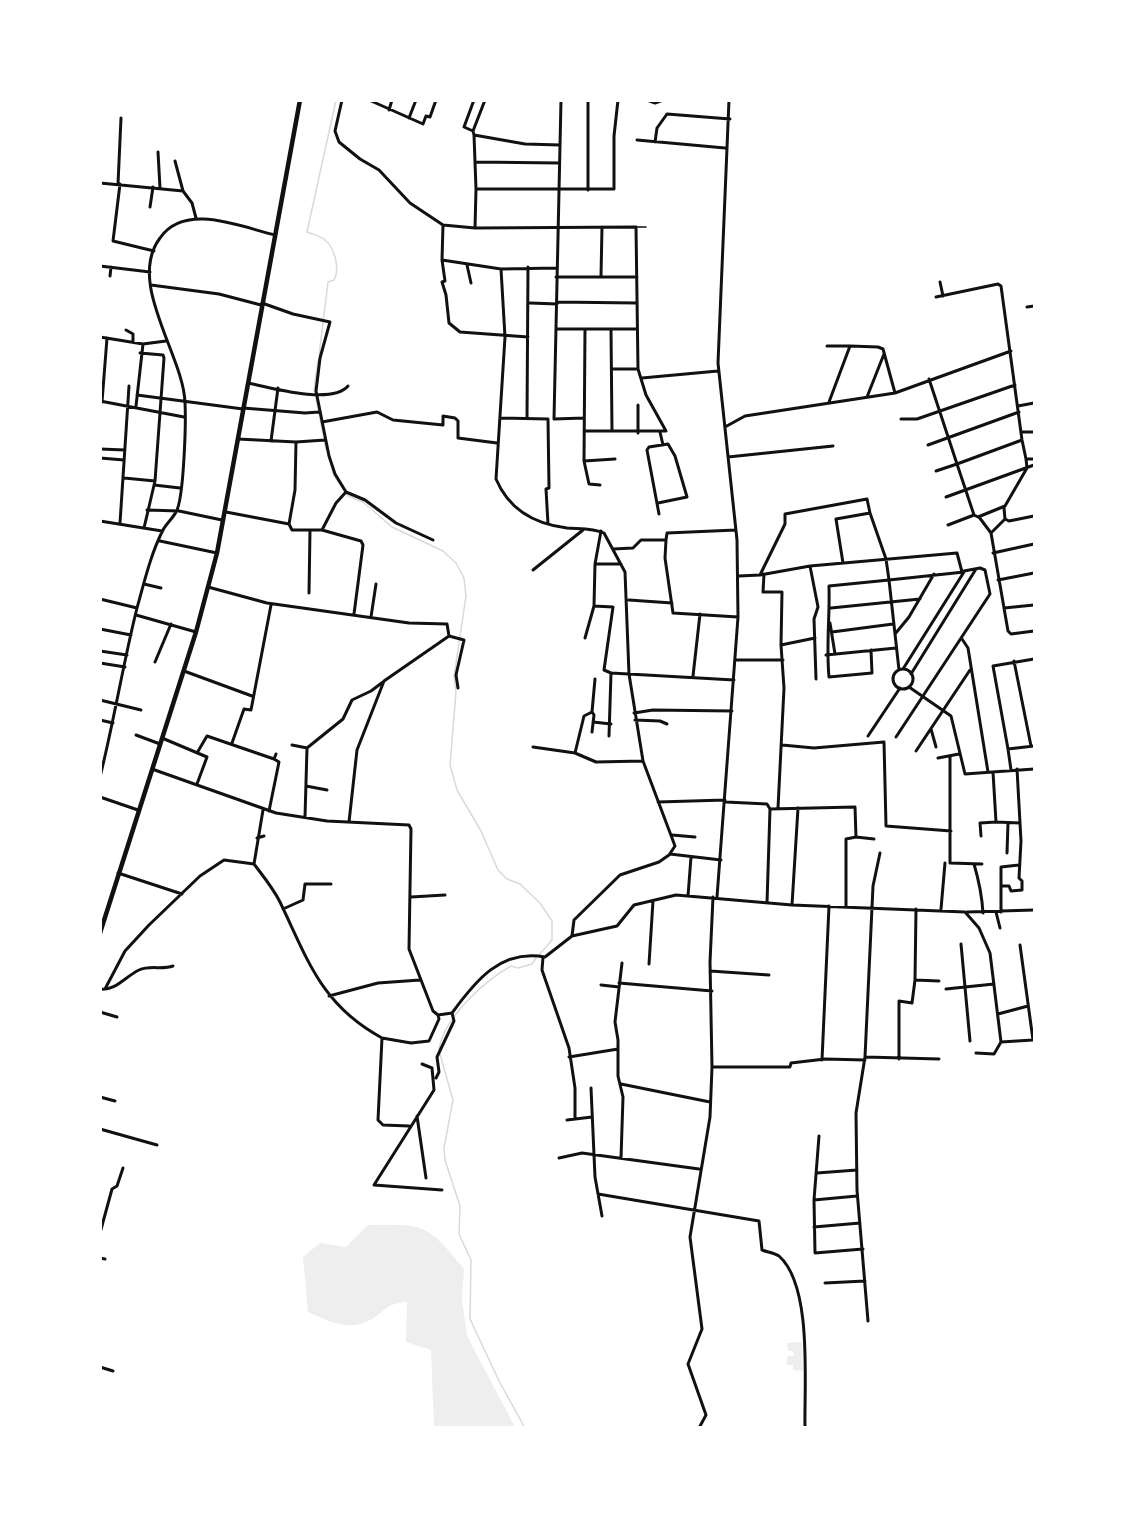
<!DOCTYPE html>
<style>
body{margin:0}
#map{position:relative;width:1135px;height:1528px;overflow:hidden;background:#fff;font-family:Rubik,sans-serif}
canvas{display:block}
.frame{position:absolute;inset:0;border:102px solid #fff;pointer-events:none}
</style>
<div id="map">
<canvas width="1135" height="1528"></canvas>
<div class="frame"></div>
</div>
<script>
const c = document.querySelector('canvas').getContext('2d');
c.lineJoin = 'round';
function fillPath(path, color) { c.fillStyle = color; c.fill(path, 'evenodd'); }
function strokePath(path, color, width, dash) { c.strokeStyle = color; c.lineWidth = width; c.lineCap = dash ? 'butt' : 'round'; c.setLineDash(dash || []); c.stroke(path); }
fillPath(new Path2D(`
 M368 1225C426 1224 427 1224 464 1269L462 1299 467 1336 515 1427H434L431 1350 406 1342 407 1302C384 1303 384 1314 366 1322 346 1331 326 1320 308 1312L303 1257 320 1243 346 1247Z
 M802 1342 803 1371 793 1370V1365H786L788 1356H794L793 1351H788L787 1343Z`), '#eee');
strokePath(new Path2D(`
 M319 355 328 282 334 280C340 269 335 248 325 240 321 236 312 234 307 232L336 100
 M318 360 314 389 326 449
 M331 465 334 476 348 496 363 502 392 527 443 551 456 563 464 578 466 596 454 677 456 692 450 765 457 790 481 831 498 870 507 879 520 884 540 903 552 921V940L539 955
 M439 1049C444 1018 484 981 511 966L518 968 532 964 536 958
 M440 1054 453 1100 444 1148 445 1160 460 1206 459 1234 471 1260 470 1319 499 1381 525 1428`), '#d9d9d9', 1.5);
strokePath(new Path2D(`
 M637 227H646`), '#111', 1.5);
strokePath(new Path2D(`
 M342 100 335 131 339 142 360 159 379 170 410 203 443 225 475 228 636 227 638 369 646 395 666 431H584
 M369 100 423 124 426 116 430 117 436 100
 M474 100 464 127 473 131 474 135 525 144 560 145
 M588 100V190
 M647 100 655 103 663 100
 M389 110 392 100
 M409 118 416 100
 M473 131 485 100
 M474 135 476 189
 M637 140 725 148
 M655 142 657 128 667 114 730 119
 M158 152 160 188
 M175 161 183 191
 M476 162 559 163
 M100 183 183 191 192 203 196 218
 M118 184 121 118
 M120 184 113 241 154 251
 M150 207 153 187
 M443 225 442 260 445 281 442 282 446 295 449 323 460 332 528 337
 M475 228 476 189H614V136L618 100
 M442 260 501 269
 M467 265 471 283
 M100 266 150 272
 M557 268 501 269 505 337 496 479C509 510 534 524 567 528 579 529 593 528 604 533L625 572 629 674 643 761 675 846 669 855 659 862 620 875 574 920 572 936
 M110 276 111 267
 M601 276 602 227
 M556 277H637
 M940 282 943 296
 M151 285 219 294 261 305
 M936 297 998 284 1001 286 1022 440 1026 459H1034
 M557 302 636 303
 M262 303 293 314 330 322 320 358 316 391 329 456 335 474 346 492 365 500 396 523 433 540
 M530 303 557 304
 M100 304V307
 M1027 307 1034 306
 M557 329H636
 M585 329 584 461 589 484 600 485
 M611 329 612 431
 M126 330 133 334V342
 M100 337 143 344
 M827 346H850
 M140 353 163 355 164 358 155 481 144 528
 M612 369H638
 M642 378 718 371
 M929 379 957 464 1022 440
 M248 383C271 388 332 405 348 386
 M137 395 243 409
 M867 397 884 354
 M100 401 184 417
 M102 402 107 338
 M829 402 850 346 878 347 883 349 895 393
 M136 406 143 344 166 341
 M1018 406 1034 403
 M243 408 305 413 319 412
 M501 418 548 419
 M527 418 528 267
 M554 419 561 100
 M554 419 584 418
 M901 419H917L1015 385
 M322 422 377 412 393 420 443 425V416L455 418 458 421V438L497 443
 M725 427 745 416 895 393 1011 351
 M660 432 663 445
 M1021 432H1034
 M638 433V405
 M238 439 296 442 325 440
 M271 441 278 388
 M928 445 1019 412
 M100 449 125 450
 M728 457 833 446
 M100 458 124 460
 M584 461 615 459
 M936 471 957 464 974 515 978 517 1005 506 1027 468 1026 459
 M124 478 155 481
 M154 485 180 488
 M946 497 1034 465
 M658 503 687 497 675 456 668 444 649 447 647 450 659 514
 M1004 508 1005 519 1009 521 1034 516
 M147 510 179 511 222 520
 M226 512 289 524 292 530H322L361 541 363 545 354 614
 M979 517 991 533 1005 519
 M100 521 162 531
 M120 523 129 386
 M289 524 295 490 296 442
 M548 524 546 489 549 488 548 419
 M948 525 974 515
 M322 530 336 503 346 492
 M991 533 1008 631 1011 634 1034 631
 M666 540 665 558 673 613 738 617
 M160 541 217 553
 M613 549 633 548 641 540H666L667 533 736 530
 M993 553 1034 544
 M843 563 836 519 870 513 886 559 889 580 829 586C830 617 826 646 829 677L872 673 871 650
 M595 564 601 531
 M810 566 818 607 814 619 816 679
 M533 570 583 530
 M764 574 763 592H782L781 645 784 688 778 808
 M760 575 785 524V514L867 499 870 513
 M739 576 760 575 810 566 957 553 962 572
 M998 580 1034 573
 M144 584 161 588
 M208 587 267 603 409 623 447 624 449 636
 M309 593 310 530
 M100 599 137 608
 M629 600 672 603
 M594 606 613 607 604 670 611 673
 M831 608 920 599
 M1004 608 1034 605
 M136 615 196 632
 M371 617 376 584
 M830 623 835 654
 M100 629 131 635
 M832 632 893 624
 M895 634 909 617 934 574
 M449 636 464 640 456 675 458 688
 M585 638 594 606 595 564H621
 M962 639 968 648 988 772
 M781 645 815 638
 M100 651 127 655
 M826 655 896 648
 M735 660H783
 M1014 661 1031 746
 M155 662 171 624
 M100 663 125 667
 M893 679a10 10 0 1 1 20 0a10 10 0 1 1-20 0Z
 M899 670 889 580 964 572 903 669
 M184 671 252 696
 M911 674 976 569
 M693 676 700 614
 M909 687 951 716 965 774 1034 769
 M100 700 141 710
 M634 713 653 710 732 711
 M100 720 113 723
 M635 720 660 721 667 724
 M593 722 611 724
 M931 729 936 747
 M592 732 594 715 592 712
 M136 735 160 744
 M609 736 611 673 734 680
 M868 736 900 688
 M896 737 990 594 985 570 980 568 964 571
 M162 738 207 757 197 784
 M232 743 244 709 251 710 271 605
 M292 745 307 748
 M782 745 814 748 884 742 886 826 951 831
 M533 747 575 753 596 762 643 761
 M1008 749 993 666 1034 659
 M916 751 970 670
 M197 753 207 736 274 759
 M575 753 584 716 592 712 595 679
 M950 756V863
 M938 758 959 754
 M152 769 276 813 327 821 409 825 411 829 409 949 433 1011 438 1015 452 1013C476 980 501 949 545 957L572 936 617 926 634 905 676 895 792 905 965 912 979 928 990 953 1001 1042 994 1054 976 1053
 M1011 770 1008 749 1034 746
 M993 772 996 822 1020 823
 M100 777C114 721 123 664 137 608 144 583 151 553 163 530 166 524 173 518 176 512 184 499 186 422 185 403 184 356 126 283 160 238 185 202 241 227 275 235
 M306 786 327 790
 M100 797 138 810
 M658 802 725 800
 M726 802 767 804 770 809 767 903
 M770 809 855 807 856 837
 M263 810 254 864C263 876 273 888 280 902 308 960 321 1005 382 1038L378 1120 383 1125 409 1126
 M269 811 279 762 274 759 276 754
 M305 817 307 748 343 719 352 700 371 691 383 682
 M349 822 357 750 384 681 449 636
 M672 835 695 837
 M981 836 980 823 996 822
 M257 838 264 836
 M1007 853 1008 823
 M670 854 721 860
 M950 863 982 864
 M974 864C979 881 982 896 983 913
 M118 873 182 894
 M1001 886H1009L1011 891 1022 890V881L1019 878 1021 841 1017 769
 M688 896 691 857
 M411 897 445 895
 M717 897 738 617 737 540 718 363 729 100
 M792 905 798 808
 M846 907V839L856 837 874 839
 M283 909 303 900 305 884H331
 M941 909 945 863
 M967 912 1034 910
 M996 912 1000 928
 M1001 912V867L1019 865
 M961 944 970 1041
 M1020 945 1033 1040
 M543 957 542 970 569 1048 575 1088V1119
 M649 964 653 901
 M710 971 769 975
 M915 980 916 909
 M619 983 712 991
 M601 985 619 987
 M100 989C116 991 126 976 139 970 150 965 162 970 173 966
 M105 989 125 951 149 925 200 876 224 860 254 864
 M946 989 994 984
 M329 996 378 983 420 980
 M100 1012 117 1017
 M998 1014 1028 1006
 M382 1038 411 1043 429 1041 439 1019 438 1015
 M1001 1042 1033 1040
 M569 1057 618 1049
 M866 1057 939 1059
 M899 1059V1001L912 1003 915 980 939 981
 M822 1060 829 906
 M422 1064 432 1068 434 1090 374 1185 442 1190
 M712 1067H790L791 1063 825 1059 865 1060
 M436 1078 439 1072 437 1057 454 1021 452 1013
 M621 1084 710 1102
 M591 1088 595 1177 602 1216
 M100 1097 115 1101
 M417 1116 426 1178
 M567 1120 592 1117
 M100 1129 157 1145
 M819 1136 814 1200 857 1196
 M559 1158 582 1153 699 1169
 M621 1158 623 1097 618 1076V1040L615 1022 622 963
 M817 1173 857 1170
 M598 1194 759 1221 762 1250C767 1252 775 1253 779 1256 813 1286 804 1385 805 1428
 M814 1200 815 1253 863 1249
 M814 1227 860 1223
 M100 1233 112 1189 117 1186 123 1168
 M100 1258 105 1259
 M825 1283 865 1281
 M868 1321 857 1190 856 1113 865 1057 873 886 880 853
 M100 1367 113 1371
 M699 1428 706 1415 688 1364 702 1329 690 1237 710 1117 712 1067 710 962 713 897`), '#111', 3);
strokePath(new Path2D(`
 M100 933 196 632 217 553 300 100`), '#111', 4.5);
</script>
